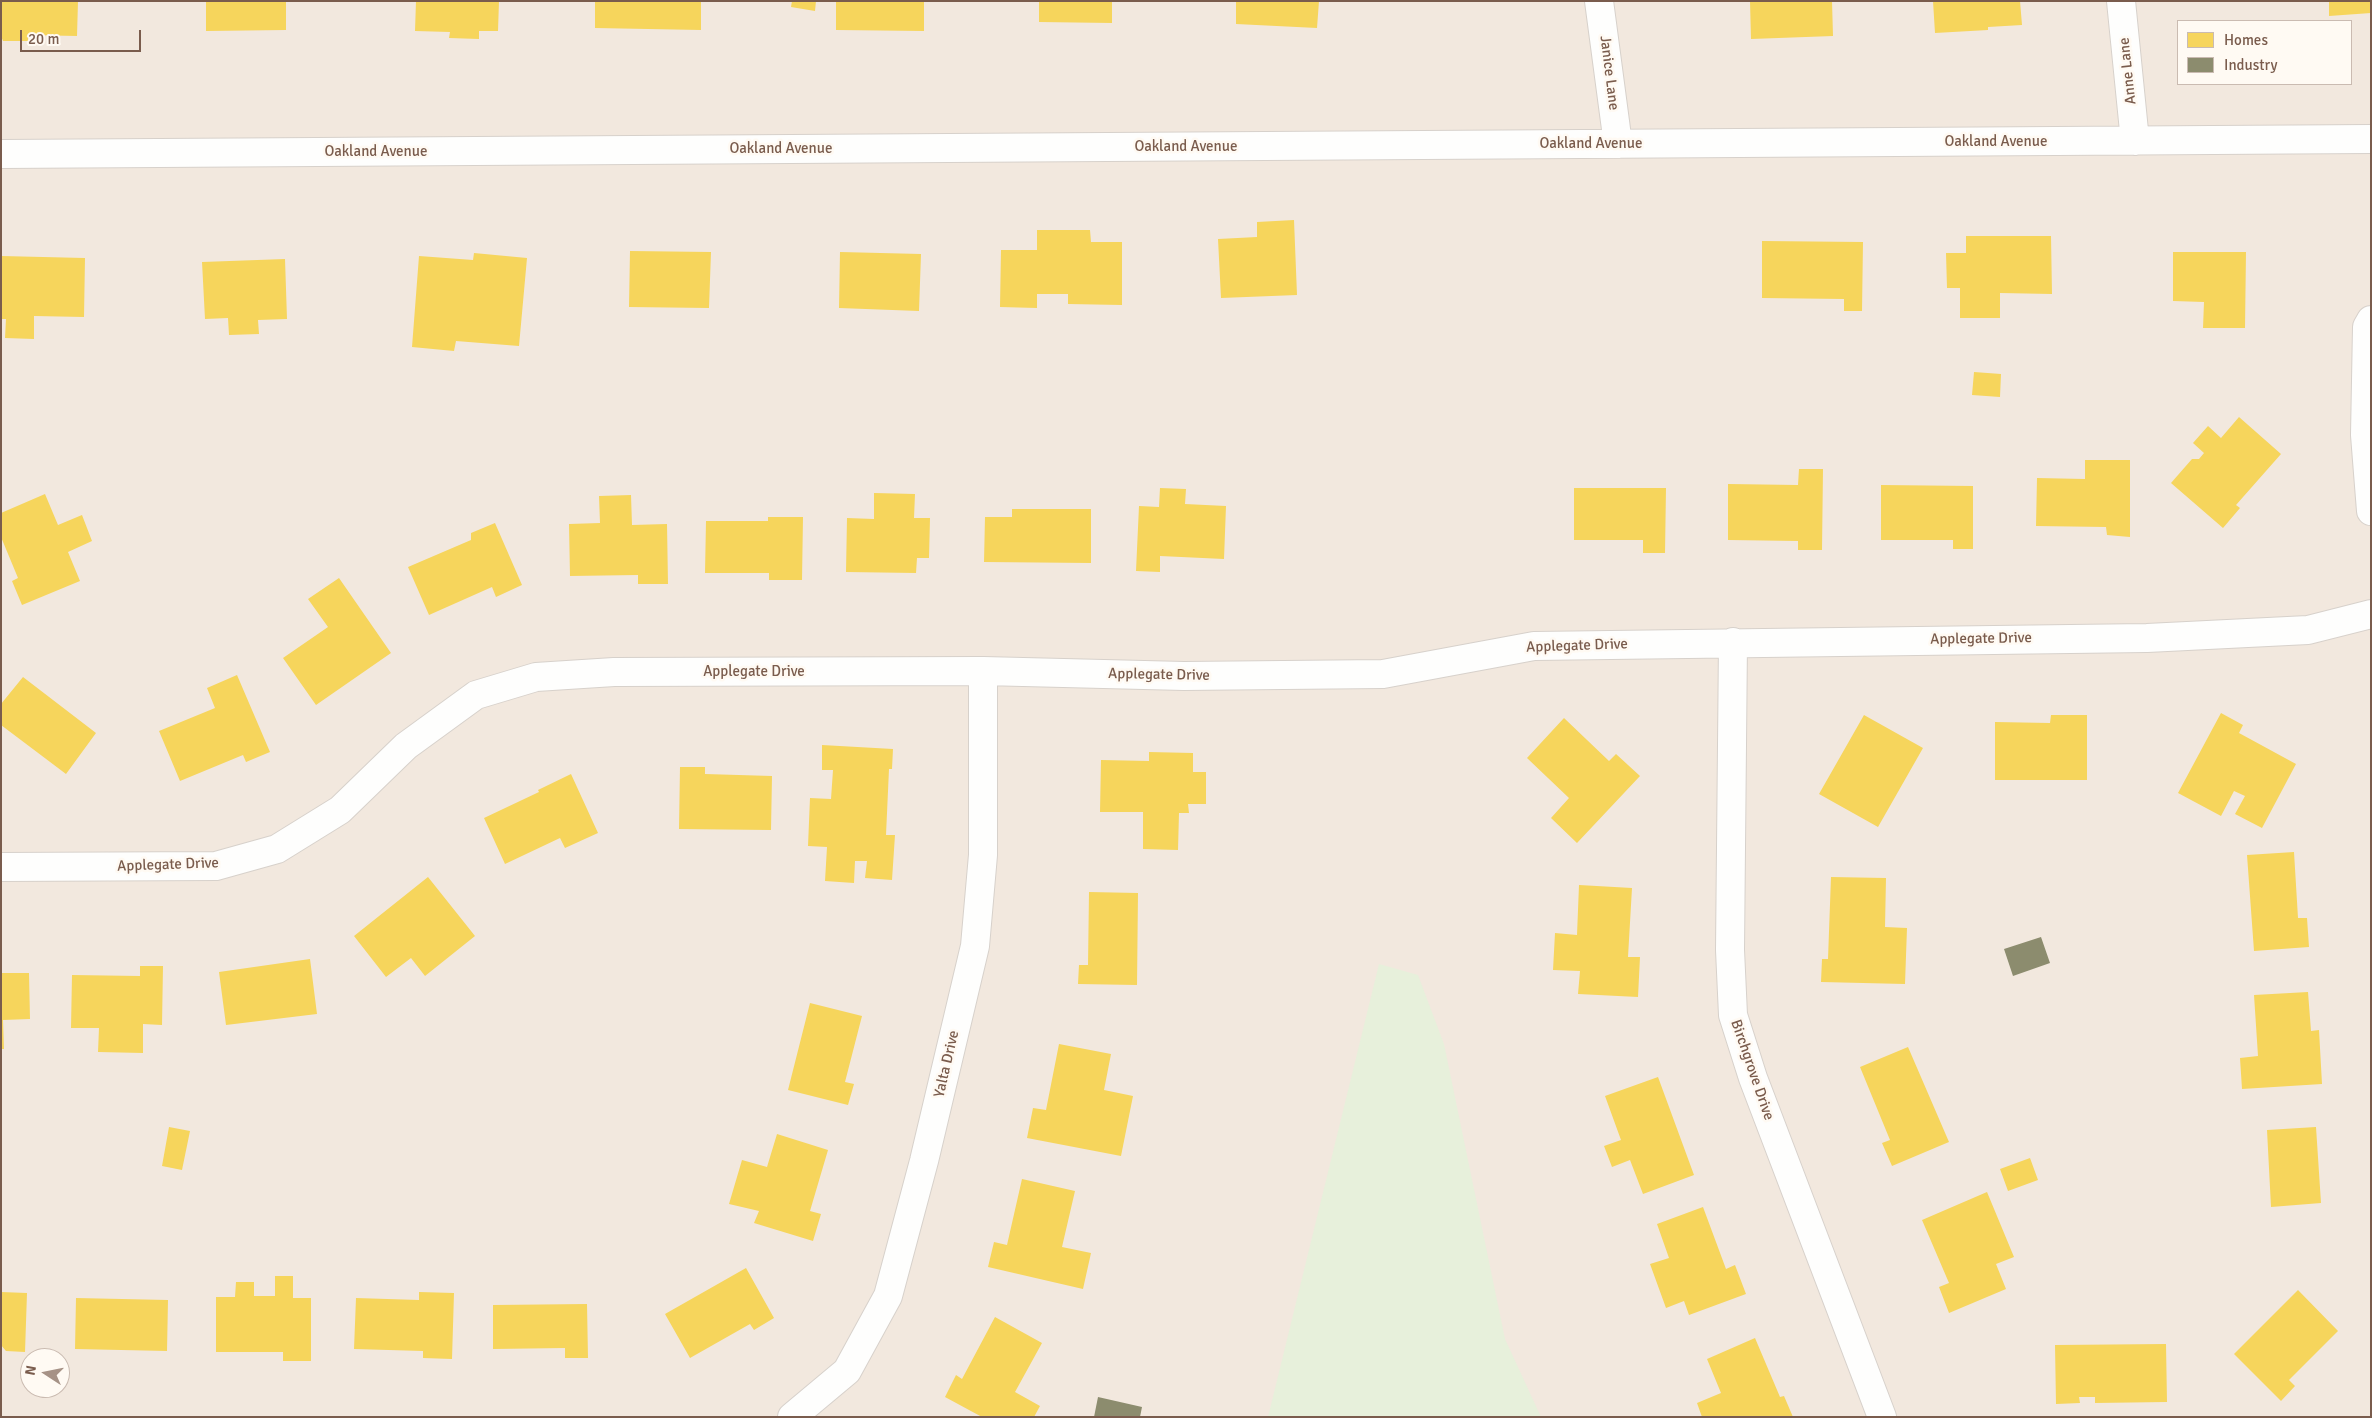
<!DOCTYPE html>
<style>
body{margin:0}
#map{position:relative;width:2372px;height:1418px;overflow:hidden;background:#f9f5f0;font-family:Signika,sans-serif}
canvas{display:block}
.frame{position:absolute;inset:0;border:2px solid #7a5c4d;pointer-events:none}
.legend{position:absolute;left:2177px;top:20px;width:175px;height:65px;box-sizing:border-box;background:#fffaf3;border:1px solid #cabbb1;margin:0;padding:6px 9px;list-style:none;font-size:15px;color:#7a5c4d}
.legend li{display:flex;align-items:center;gap:10px;height:25px}
.legend b{width:25px;border:1px solid #cabbb1}
.north{position:absolute;left:20px;top:1348px;width:50px;height:50px;box-sizing:border-box;background:#fffaf3;border:1px solid #cabbb1;border-radius:50%;rotate:281deg;font-size:14px;font-weight:700;line-height:20px;text-align:center;color:#7a5c4d}
.north::after{content:'';display:block;margin:auto;width:18px;height:22px;background:#a69286;clip-path:polygon(50% 0,100% 100%,50% 72%,0 100%)}
.scale{position:absolute;left:20px;top:30px;width:121px;height:22px;box-sizing:border-box;border:2px solid #7a5c4d;border-top:0;padding-left:6px;font-size:15px;line-height:18px;white-space:nowrap;color:#7a5c4d;-webkit-text-stroke:4px #fffaf3;paint-order:stroke}
</style>
<div id="map">
<canvas width="2372" height="1418"></canvas>
<div class="frame"></div>
<ul class="legend">
<li><b style="height:14px;background:#f6d55c"></b>Homes</li>
<li><b style="height:14px;background:#8c8c6e"></b>Industry</li>
</ul>
<div class="north">N</div>
<div class="scale">20 m</div>
</div>
<script>
const c = document.querySelector('canvas').getContext('2d');
c.lineJoin = 'round';
function fillPath(path, color) { c.fillStyle = color; c.fill(path, 'evenodd'); }
function strokePath(path, color, width, dash) { c.strokeStyle = color; c.lineWidth = width; c.lineCap = dash ? 'butt' : 'round'; c.setLineDash(dash || []); c.stroke(path); }
function drawText(font, color, halo, rows, align = 'center') {
  c.font = font + ' Signika,sans-serif'; c.lineWidth = 5; c.setLineDash([]); c.textBaseline = 'middle'; c.strokeStyle = halo; c.fillStyle = color; for (const [text, x, y, turn = 0] of rows) {
    c.save(); c.translate(x, y); c.rotate((+turn || 0) * Math.PI / 180); c.textAlign = isNaN(turn) ? turn : align; if (halo) c.strokeText(text, 0, 0); c.fillText(text, 0, 0); c.restore();
  }
}
fillPath(new Path2D(`
 M1 1H2371V1417H1ZM2178 21H2351V84H2178ZM30 1358H60V1388H30Z`), '#f2e8de');
fillPath(new Path2D(`
 M1379 964 1418 975 1444 1044 1505 1339 1541 1417H1268Z`), '#e7f0db');
fillPath(new Path2D(`
 M1 1H78L77 36 28 35V41H3L1 36Z
 M206 1H286V30L206 31Z
 M416 1H499L498 31H479V39L449 38 450 32 415 31Z
 M595 1H701V30L595 28Z
 M792 1H816L815 11 791 7Z
 M836 1H924V31L836 30Z
 M1039 1H1112V23L1039 22Z
 M1236 1H1319L1317 28 1236 24Z
 M1750 1H1832L1833 36 1751 39Z
 M1933 1H2020L2022 25 1988 27V30L1935 33Z
 M2329 1H2371V13L2329 16Z
 M1294 220 1297 295 1221 298 1218 239 1257 237V222Z
 M1037 230H1090L1091 242H1122V305L1068 304V294H1037V308L1000 307 1001 250H1037Z
 M1966 236H2051L2052 294 2000 293V318H1960V288H1947L1946 253H1966Z
 M1762 241 1863 242 1862 311H1844V299L1762 298Z
 M630 251 711 252 709 308 629 307Z
 M840 252 921 254 919 311 839 308Z
 M2173 252H2246L2245 328H2203L2204 302 2173 301Z
 M474 253 527 258 519 346 456 341 454 351 412 347 419 256 473 260Z
 M1 256 85 258 84 317 34 316V339L5 338 6 319H1Z
 M285 259 287 319 258 320 259 334 229 335 228 318 205 319 202 262Z
 M1974 372 2001 374 2000 397 1972 395Z
 M2239 417 2281 454 2236 505 2240 508 2223 528 2171 483 2192 459H2199L2204 453 2193 443 2208 426 2221 438Z
 M2085 460H2130V537L2107 535 2106 527 2036 526 2037 478 2085 479Z
 M1799 469H1823L1822 550H1798V541L1728 540V484L1798 485Z
 M1881 485 1973 486V549H1953V540H1881Z
 M1160 488 1186 489 1185 504 1226 506 1224 559 1160 556V572L1136 571 1139 506 1159 507Z
 M1574 488H1666L1665 553H1643V540H1574Z
 M874 493 915 494 914 518H930L929 558H917L916 573 846 572 847 518 874 519Z
 M45 494 58 525 82 515 92 541 68 552 80 581 22 605 12 581 18 578 1 537V513Z
 M631 495 632 525 667 524 668 584H638V575L570 576 569 524 600 523 599 496Z
 M1012 509H1091V563L984 562 985 517H1012Z
 M768 517H803L802 580H769V573H705L706 521H768Z
 M495 523 522 585 496 597 492 587 429 615 408 567 471 540V533Z
 M339 578 391 653 316 705 283 658 328 627 308 599Z
 M237 675 270 752 246 762 243 755 180 781 159 731 215 708 207 688Z
 M23 677 96 733 66 774 1 725V704Z
 M2221 713 2243 725 2239 733 2296 764 2262 828 2235 814 2245 796 2234 791 2221 816 2178 793Z
 M1864 715 1923 748 1878 827 1819 794Z
 M2051 715H2087V780H1995V722L2050 723Z
 M1564 718 1609 761 1616 754 1640 776 1577 843 1551 818 1569 798 1527 758Z
 M822 745 893 749 892 769H889L886 835H895L892 880 865 878 867 861H855L854 883 825 881 827 847 808 846 810 798 831 799 833 770H822Z
 M1149 752 1193 753V772H1206V804H1188L1189 813H1179L1178 850 1143 849V812H1100L1101 760 1149 761Z
 M680 767H705V774L772 776 771 830 679 829Z
 M571 774 598 833 565 848 560 838 505 864 484 818 539 792 538 790Z
 M2294 852 2298 918H2307L2309 947 2254 951 2247 855Z
 M428 877 475 936 425 976 411 958 386 977 354 936Z
 M1831 877 1886 878 1885 927 1907 928 1905 984 1821 982 1822 959H1828Z
 M1579 885 1632 888 1628 957H1640L1638 997 1578 994 1580 971 1553 970 1555 933 1577 935Z
 M1089 892 1138 893 1137 985 1078 984 1079 965H1088Z
 M310 959 317 1014 226 1025 219 972Z
 M140 966H163L162 1025 143 1024V1053L98 1052 99 1028H71L72 975 140 976Z
 M1 973H29L30 1019 3 1020 4 1049H1Z
 M2308 992 2311 1031 2319 1030 2322 1084 2242 1089 2240 1058 2258 1056 2254 995Z
 M810 1003 862 1016 845 1082 854 1084 848 1105 788 1090Z
 M1059 1044 1111 1054 1104 1090 1133 1096 1121 1156 1027 1138 1033 1108 1046 1110Z
 M1908 1047 1949 1142 1892 1166 1882 1143 1890 1140 1860 1067Z
 M1658 1077 1694 1175 1643 1194 1630 1160 1612 1167 1604 1146 1621 1140 1605 1096Z
 M169 1127 190 1131 182 1170 162 1166Z
 M2316 1127 2321 1203 2271 1207 2267 1130Z
 M777 1134 828 1150 810 1211 821 1214 813 1241 754 1223 759 1211 729 1204 742 1160 767 1167Z
 M2030 1158 2038 1180 2008 1191 2000 1169Z
 M1022 1179 1075 1191 1062 1247 1091 1253 1083 1289 988 1267 994 1242 1007 1245Z
 M1987 1192 2014 1257 1996 1264 2006 1289 1949 1313 1939 1287 1949 1283 1922 1220Z
 M1703 1207 1726 1269 1735 1265 1746 1294 1689 1315 1684 1301 1666 1308 1650 1264 1669 1258 1657 1224Z
 M746 1268 774 1318 754 1330 750 1324 690 1358 665 1314Z
 M275 1276H293V1298H311V1361H283V1352H216V1297H235L236 1282H254V1296H275Z
 M2298 1290 2338 1331 2289 1380 2295 1386 2281 1401 2234 1354Z
 M1 1292 27 1293 25 1352 6 1351 1 1345Z
 M419 1292 454 1293 452 1359 423 1358V1351L354 1349 356 1298 419 1300Z
 M76 1298 168 1300 167 1351 75 1349Z
 M587 1304 588 1358H565V1348L493 1349V1305Z
 M995 1317 1042 1343 1015 1392 1040 1406 1034 1417H982L945 1397 956 1375 962 1379Z
 M1755 1338 1780 1397 1784 1396 1793 1417H1702L1697 1403 1721 1393 1707 1359Z
 M2166 1344 2167 1402 2095 1403V1397H2079L2080 1403 2056 1404 2055 1345Z`), '#f6d55c');
fillPath(new Path2D(`
 M2041 937 2050 963 2013 976 2004 949Z
 M1098 1397 1142 1407 1140 1417H1094Z`), '#8c8c6e');
const street = new Path2D(`
 M1599 1 1618 144
 M2121 1 2135 141
 M1 154 2371 139
 M2371 320 2367 327 2365 435 2371 511
 M1733 642 1730 950 1733 1015 1753 1078 1882 1417
 M1 867 216 866 277 849 340 810 406 746 476 695 536 677 614 672 983 671 1184 676 1383 674 1534 646 2147 638 2308 630 2371 614
 M792 1417 847 1371 888 1296 924 1161 975 946 983 855V671`);
strokePath(street, '#d7d1cb', 30);
strokePath(street, '#fefefd', 28);
drawText('15px', '#7a5c4d', '#fffaf3', [
 ["Anne Lane",2128,71,-96],
 ["Janice Lane",1609,73,83],
 ["Oakland Avenue",1996,142],
 ["Oakland Avenue",1591,144],
 ["Oakland Avenue",1186,147],
 ["Oakland Avenue",781,149],
 ["Oakland Avenue",376,152],
 ["Applegate Drive",1981,639,-1],
 ["Applegate Drive",1577,646,-2],
 ["Applegate Drive",754,672],
 ["Applegate Drive",1159,675,1],
 ["Applegate Drive",168,865,-2],
 ["Yalta Drive",947,1064,-77],
 ["Birchgrove Drive",1752,1070,71]
]);
</script>
